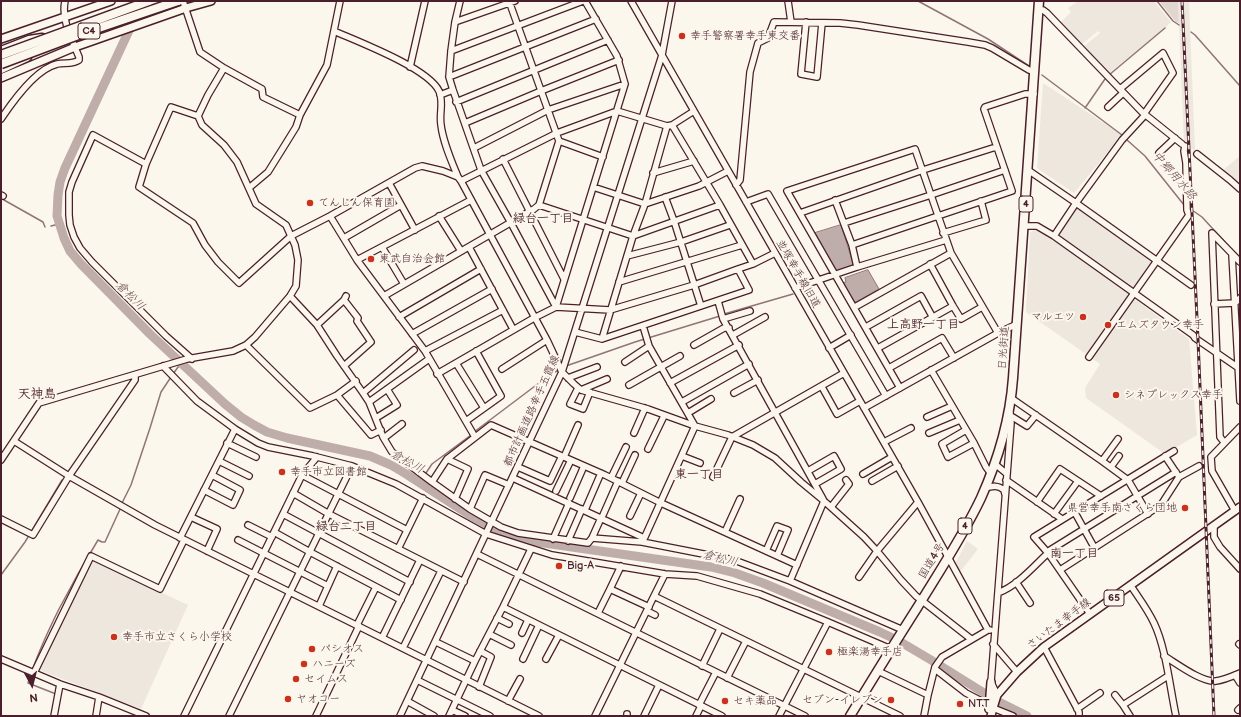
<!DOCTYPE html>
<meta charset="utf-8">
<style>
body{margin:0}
#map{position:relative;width:1241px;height:717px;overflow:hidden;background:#fbf7ec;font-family:"Balsamiq Sans",sans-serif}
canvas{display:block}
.frame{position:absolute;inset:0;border:2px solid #4a1f2b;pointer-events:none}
.north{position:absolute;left:12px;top:665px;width:40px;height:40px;-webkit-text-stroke:3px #fbf7ec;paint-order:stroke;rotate:173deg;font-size:11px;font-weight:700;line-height:16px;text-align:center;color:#4a1f2b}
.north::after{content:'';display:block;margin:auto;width:14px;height:18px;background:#4a1f2b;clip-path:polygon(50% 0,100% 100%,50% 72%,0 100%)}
</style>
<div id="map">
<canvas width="1241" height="717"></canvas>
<div class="frame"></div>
<div class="north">N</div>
</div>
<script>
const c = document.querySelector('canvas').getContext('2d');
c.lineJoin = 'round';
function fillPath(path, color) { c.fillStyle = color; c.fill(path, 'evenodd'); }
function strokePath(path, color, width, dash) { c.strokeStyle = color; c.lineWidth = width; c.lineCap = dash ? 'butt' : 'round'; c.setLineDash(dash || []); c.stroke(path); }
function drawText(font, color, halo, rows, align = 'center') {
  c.font = font + ' "Balsamiq Sans","Klee One",sans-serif'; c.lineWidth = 4; c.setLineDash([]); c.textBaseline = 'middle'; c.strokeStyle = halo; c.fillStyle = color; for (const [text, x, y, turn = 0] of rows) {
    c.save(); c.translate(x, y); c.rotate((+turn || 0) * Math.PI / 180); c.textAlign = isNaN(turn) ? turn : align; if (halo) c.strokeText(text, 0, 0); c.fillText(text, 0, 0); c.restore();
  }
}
fillPath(new Path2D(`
 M1078 1H1154L1171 22 1165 28H1164L1108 74 1083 47 1100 33 1098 31 1081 45 1060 23 1071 12 1068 8Z
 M1178 1H1189L1195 151 1184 143Z
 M1043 83 1122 135 1074 193 1037 168Z
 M1240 156V185L1223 170Z
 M1076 207 1154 261 1129 295 1189 339 1197 435 1165 454 1086 398 1085 388 1100 364 1026 312 1030 233 1034 230 1038 231 1053 240Z
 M967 541 978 549 960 572 956 562Z
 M92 560 188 605 141 709 39 670Z`), '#eee7de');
fillPath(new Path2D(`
 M1159 1H1178L1179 23 1176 22Z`), '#e2d7d0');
const water = new Path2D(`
 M841 225 853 263 852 267 838 271 835 270 815 233Z
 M868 270 879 289 856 302 853 301 842 283 846 282 845 278Z`);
fillPath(water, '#bfadaa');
strokePath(water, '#907477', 1);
strokePath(new Path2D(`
 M918 1 988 39 1029 66
 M1157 1 1173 21 1179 25
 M1191 32 1195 35 1240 86
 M1042 75 1122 135
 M1109 75 1165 28
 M1085 108 1105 79
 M1127 140 1145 156 1184 205
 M4 200 43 222 45 227
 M1189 208 1202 217 1235 253
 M51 226 59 224
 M724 314 793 294
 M566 366 635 342 720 316
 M173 374 181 363
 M474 432 551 374 559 370
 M420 482 432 464 471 435
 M122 503 131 485 150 428 161 392 171 377
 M1 575 25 542 62 480
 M56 694 28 683C36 657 47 633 59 609 71 586 84 563 98 540L102 542H105L121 507`), '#907477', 1.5);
strokePath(new Path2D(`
 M139 9 65 168 60 182 58 195 57 216 64 238 70 251 81 264 150 334 225 404 241 417 254 425 267 432 287 438 370 456 391 465 406 474 468 514 498 531 530 541 711 567 735 573 763 583 880 632 899 641 931 660 997 701 1027 716`), '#bfadaa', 9);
const minor = new Path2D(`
 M183 1 200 52 224 68 262 89 263 97 300 115
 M460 1 455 22 451 51 449 77 453 90 481 170 511 223 556 307
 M631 1 918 502 988 630
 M788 1 791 22
 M1039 10H1043L1047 13 1142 112 1182 144
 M455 22 515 1
 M806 22 801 74 817 77 822 23
 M334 31C359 42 428 68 439 91 444 102 439 113 441 125 443 142 451 160 458 177L461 181 547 340 562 372 574 384 581 390 648 409 695 426 728 435 753 445 775 458 801 482 824 501 864 537 877 551 901 580 916 596 971 639
 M451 51 583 1
 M410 67 425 1
 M449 77 596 19
 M1120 89 1163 53 1173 73 1144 114
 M440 95 453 90
 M456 102 608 40
 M1108 107 1123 93
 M1145 115 1122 140 1076 203 1191 285
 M198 116 171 107 146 164 139 187 193 223 205 245 218 262 239 283 291 236 330 216 415 168 422 166 443 171 458 177
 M1 119C13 101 36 69 57 64 64 62 72 65 79 60V57C72 40 61 20 65 1
 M465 123 541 91 619 60
 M559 141 603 157
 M474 148 548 110 625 84
 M1159 153 1175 138
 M1197 154 1230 180 1240 189
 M503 159 564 279
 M146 164 93 135 72 182 69 192V215L70 225 74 237 80 248 92 262 166 336 192 359
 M1028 170 1076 203 1054 236
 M653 173 694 161
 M461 181 557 133 617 111 667 126 672 125 694 111
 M389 183 415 230
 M736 185 740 180 750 72 758 43 768 38 774 22 840 23 858 25 968 42 985 45 992 48 1029 70 1035 72
 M593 187 645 204 699 186 728 171
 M249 188 268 172 283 148 296 127 300 115 327 65 340 1
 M1 195 3 196
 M665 197 674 221 701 306
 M835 200 852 245 857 267
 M746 202 768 194 886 396
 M539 205 633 236 720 205
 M800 213 923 170 996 147
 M330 216 357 260 425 351 475 437
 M439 216 461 251
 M844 223 931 195 1005 170
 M1024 226H1037L1054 236 1193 335 1195 338 1240 369
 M943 233 986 220 981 201
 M344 238 401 205
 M852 245 1012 191 984 109 985 107 1025 94H1034
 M382 247 404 284
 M469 247 513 329
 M1232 255 1240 401
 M627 256 681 242 730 225
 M357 260 471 200
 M753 264 775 253
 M930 264 953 306 961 319 982 307
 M619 282 742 245
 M795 288 857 267 946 240
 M290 296 317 325 337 356 363 393 369 402 383 437 392 452 432 482 470 509 501 527 518 533 588 543 592 538 601 518
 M384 296 534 209 539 205 559 141 509 1
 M344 300 358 318 357 321 371 342 344 366
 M718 301 723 319 823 499
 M1214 304 1235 303 1240 298
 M556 307 625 84 617 56 585 1
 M855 307 951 253
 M399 317 481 269
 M723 319 750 311
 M317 325 344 300 346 296
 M643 326 649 346 695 426
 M866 327 921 296 932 316
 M575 332 602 339 749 290 738 269 753 264 720 205 672 125
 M412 334 492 289
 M733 335 765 317
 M602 339 633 236 645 204 667 126
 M246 345 310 408 337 395 371 435 381 430
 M694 345 724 328H729
 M829 348 851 335
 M878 348 953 306
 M425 351 503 310
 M1089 357 1189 215 1187 210 1186 163 1184 151 1185 146
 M625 362 649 346
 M456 363 484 408
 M163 366 197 401 235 429 258 443 268 447 313 456 352 466 396 484 486 534 552 555 665 574 697 576 760 594 828 622
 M889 368 942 338 954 358
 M502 369 547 340
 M931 370 974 443 986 467 991 474
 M437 374 534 318 556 307 610 310 694 285 738 269
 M568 378 597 367
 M670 383 739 345
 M629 385 680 356
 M822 387 837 414 860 401
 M578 388 570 404 583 409 590 392
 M900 388 787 191 915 149 951 253 998 333
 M581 390 607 379
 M363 393 414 350
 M734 393 758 380
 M337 395 356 381
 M1011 398 1102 461 1128 480 1148 514
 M369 402 429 359
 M682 402 749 364
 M864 408 998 333 1017 324
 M688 413 711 399
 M1011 416 1027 426 1036 415
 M927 417 952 406
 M376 418 397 405 387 389
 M466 421 501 396 476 351
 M966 430 942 444 948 457 974 443
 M634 433 645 408
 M929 433 960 420
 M384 438 402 424
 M14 441 69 476 155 525 539 716
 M884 442 911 428
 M1224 442 1220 437 1212 233 1240 262
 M227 443 256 457
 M648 449 664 416
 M682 456 700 463
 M1165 456 1177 474
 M564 457 578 425
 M447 459 468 469 455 499
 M1 460 39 403 187 359 233 351 246 345 255 337 290 296 296 286 298 260 295 245 286 225 256 204 237 162 224 145 202 125 198 116 208 95 224 68
 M219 461 249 476
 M1102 461 1118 439
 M995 464 1007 474
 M518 467 550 481 562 456
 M1111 467 1119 456
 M808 471 834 456 841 469 815 484
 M863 474 892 457
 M302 475 407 530
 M713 477 732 437 844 373
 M513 478 644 538
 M611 478 626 447
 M1006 480 1062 519
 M872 481 898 466
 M432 482 447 459 491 425 605 475 661 503 797 565
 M622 483 635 455
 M985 488C993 486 998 485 1004 490L1005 494
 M204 490 233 505 240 490 212 475
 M556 491 571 460
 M293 493 329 514 464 582
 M570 498 584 466
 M1037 502 1060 469 1101 496
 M831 507 849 484 846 480
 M470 509 485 475 509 485
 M585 510 601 473
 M1074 511 1094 547
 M1235 511 1212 471 1211 457 1240 427
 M283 514 410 582
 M1054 514 1078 481
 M603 515 618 481
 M630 516 641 493
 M191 517 217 529 207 551
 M1 519 33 535 69 476 135 380V376
 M248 525 272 537
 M1214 527V537L1220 547 1240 569
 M274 532 310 552 401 600
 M725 532 740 499
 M180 538 235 429
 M592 538 642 542 734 560 790 581 903 630
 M553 539 569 503
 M238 540 328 586
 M568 541 582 509
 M643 541 695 426
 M398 549 423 498
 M766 551 777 526 788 530 777 556
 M1047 552 1176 472
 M477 554 805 716
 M621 566 610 589 649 607
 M1060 570 1161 505 1179 477 1199 466
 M859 577 877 551 918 502
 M790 581 824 501
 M1016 582 1030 603
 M1131 586C1139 598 1148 610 1154 623 1166 648 1170 688 1176 716
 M998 593C1017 586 1033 567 1048 553
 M654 596 665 574
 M319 606 337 566
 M503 607 722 716
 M647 611 655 615
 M598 613 610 589
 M1090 614 1048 553 1034 537 1174 451
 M497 618 509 624
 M357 625 376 587
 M522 633 528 620
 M489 634 511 645
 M382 638 420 560
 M436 642 475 661
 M993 644 1017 672
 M1239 644 1240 645
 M1044 647 1079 712V716
 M403 648 441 571
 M1164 656C1176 663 1202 683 1216 681 1224 680 1233 676 1240 673
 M1 659 60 684 99 697 146 716
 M523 659 539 625
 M546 659 559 635
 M702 666 720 629
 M935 669 966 693 989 705
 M878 671 928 695
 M34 673 91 556 160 589 184 540
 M1235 675 1240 683
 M727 678 746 641
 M417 680 490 716
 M479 687 491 657 480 651
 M997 695 991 682 1011 423 1010 413
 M1115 695 1123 705
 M407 701 434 716
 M508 701 520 679
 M699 705 716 672
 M993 708 1013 716
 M1077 709 1100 693
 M452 710 465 716
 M1238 710 1240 708
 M54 716 60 684
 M96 716 99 697
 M184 716 302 475 317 457
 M229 716 352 466
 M316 716 359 626
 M400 716 562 372 662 55 672 1
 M449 716 475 661 503 607 531 549
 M595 716 654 596 900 716
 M627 716V714
 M644 716 659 685
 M696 716 701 706
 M779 716 828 622 891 649
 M924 716 928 695 935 667 942 657 988 630H990
 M1130 716 1123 705 1168 676`);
const major = new Path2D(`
 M1 39 111 1
 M1 78 75 47 186 8 211 1
 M989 709 991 682
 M991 716 993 708 997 695 1017 672 1044 647 1240 507`);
const highway = new Path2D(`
 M1 51 29 40 42 38
 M1 69 27 57
 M850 716C872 680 894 644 917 608 939 572 963 536 981 498 998 460 1010 419 1013 378L1039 1`);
strokePath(minor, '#4a1f2b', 8);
strokePath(major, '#4a1f2b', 10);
strokePath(highway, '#4a1f2b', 11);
strokePath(minor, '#fbf7ec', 5.5);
strokePath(major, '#fbf7ec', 7);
strokePath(highway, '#fbf7ec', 8);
const rail = new Path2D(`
 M1182 1 1198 340 1214 716`);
strokePath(rail, '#4a1f2b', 3);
strokePath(rail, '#fbf7ec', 1.5, [4.5]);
const highwayBridge = new Path2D(`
 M1 55 149 1
 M1 64 81 34 178 1`);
strokePath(highwayBridge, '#4a1f2b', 11, []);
strokePath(highwayBridge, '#fbf7ec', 8);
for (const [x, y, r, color] of [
 [682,36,4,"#c8321e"],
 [310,203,4,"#c8321e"],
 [371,259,4,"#c8321e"],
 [1083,317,4,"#c8321e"],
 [1108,325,4,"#c8321e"],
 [1116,395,4,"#c8321e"],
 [282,472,4,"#c8321e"],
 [1185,508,4,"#c8321e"],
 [559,566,4,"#c8321e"],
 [114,637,4,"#c8321e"],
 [312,649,4,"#c8321e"],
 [829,652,4,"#c8321e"],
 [304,664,4,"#c8321e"],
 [296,679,4,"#c8321e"],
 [288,699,4,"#c8321e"],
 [891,700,4,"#c8321e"],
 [725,701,4,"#c8321e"],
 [960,704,4,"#c8321e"]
]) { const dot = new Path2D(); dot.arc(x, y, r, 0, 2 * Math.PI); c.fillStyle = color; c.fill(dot); strokePath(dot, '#fbf7ec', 1.5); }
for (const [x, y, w] of [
 [89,31,22],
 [1026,204,14],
 [965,526,14],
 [1114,598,20]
]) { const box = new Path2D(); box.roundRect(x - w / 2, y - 8, w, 16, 3); c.fillStyle = '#fbf7ec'; c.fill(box); strokePath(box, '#4a1f2b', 1); }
drawText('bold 10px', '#4a1f2b', null, [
 ["C4",89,31],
 ["4",1026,204],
 ["4",965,526],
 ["65",1114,598]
]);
drawText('11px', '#4a1f2b', '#fbf7ec', [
 ["幸手警察署幸手東交番",690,36],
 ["てんじん保育園",318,203],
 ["東武自治会館",379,259],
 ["マルエツ",1075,317,"right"],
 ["エムズタウン幸手",1116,325],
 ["シネプレックス幸手",1124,395],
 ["幸手市立図書館",290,472],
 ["県営幸手南さくら団地",1177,508,"right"],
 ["Big-A",567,566],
 ["幸手市立さくら小学校",122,637],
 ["パシオス",320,649],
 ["極楽湯幸手店",837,652],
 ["ハニーズ",312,664],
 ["セイムス",304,679],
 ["ヤオコー",296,699],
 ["セブン-イレブン",883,700,"right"],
 ["セキ薬品",733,701],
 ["NTT",968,704]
], 'left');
drawText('11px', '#4a1f2b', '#fbf7ec', [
 ["並塚幸手線旧道",798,274,60],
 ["日光街道",1004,348,-86],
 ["都市計画道路幸手五霞線",532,411,-66],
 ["国道4号",932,561,-59],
 ["さいたま幸手線",1059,624,-37]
]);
drawText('italic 12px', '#6d4a51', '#fbf7ec', [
 ["中郷用水路",1174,176,49],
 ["倉松川",130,296,45],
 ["倉松川",407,462,29],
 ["倉松川",720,559,14]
]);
drawText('bold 12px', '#4a1f2b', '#fbf7ec', [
 ["緑台一丁目",543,219],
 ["上高野一丁目",923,325],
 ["東一丁目",699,475],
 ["緑台二丁目",346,527],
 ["南一丁目",1074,554]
]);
drawText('bold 13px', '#4a1f2b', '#fbf7ec', [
 ["天神島",37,395]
]);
</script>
